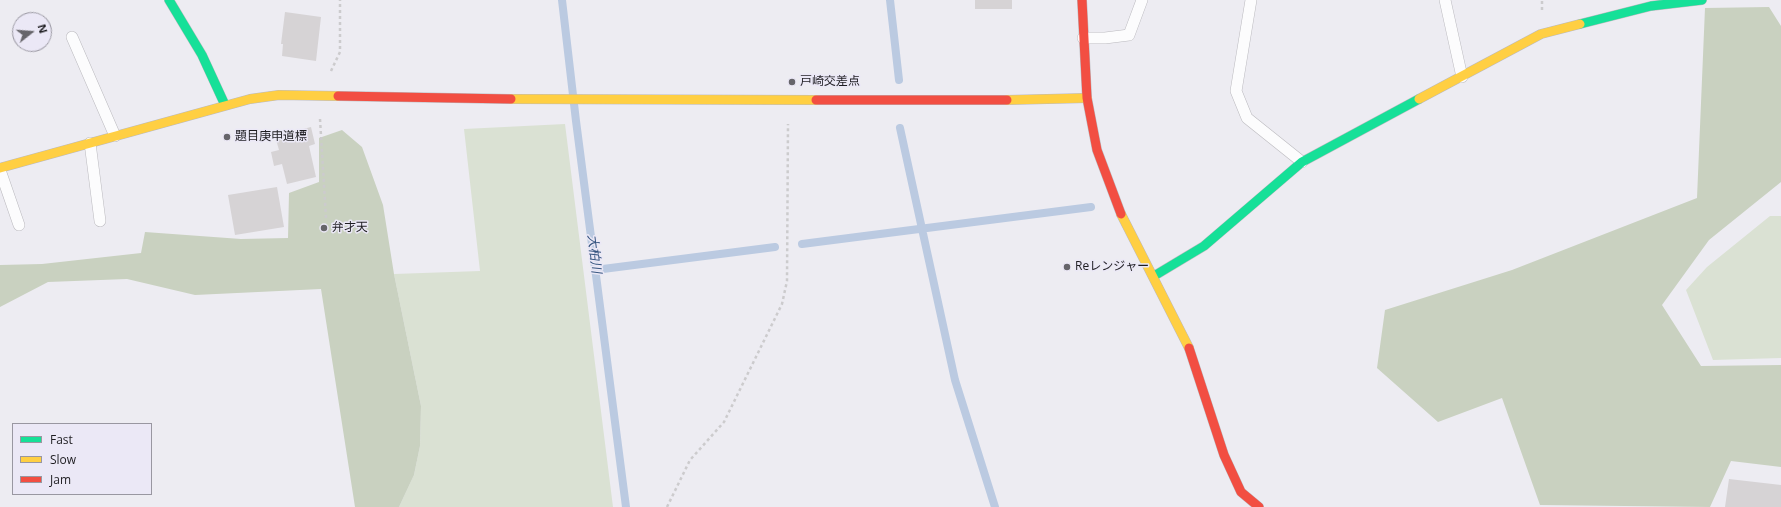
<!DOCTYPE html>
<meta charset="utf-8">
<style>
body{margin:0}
#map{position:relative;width:1781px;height:507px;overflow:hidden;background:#edecf2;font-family:"Open Sans",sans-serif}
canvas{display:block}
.legend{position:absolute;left:12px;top:423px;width:140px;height:72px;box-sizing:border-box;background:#ebe8f6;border:1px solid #9997a1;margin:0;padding:5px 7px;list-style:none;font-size:12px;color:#1e1d21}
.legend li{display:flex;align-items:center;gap:8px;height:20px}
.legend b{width:20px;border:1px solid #9997a1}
.north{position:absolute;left:12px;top:12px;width:40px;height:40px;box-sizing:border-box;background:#ebe8f6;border:1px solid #9997a1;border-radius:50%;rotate:73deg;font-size:11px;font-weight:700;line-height:16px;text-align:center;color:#1e1d21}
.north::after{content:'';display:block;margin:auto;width:14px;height:18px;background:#66656a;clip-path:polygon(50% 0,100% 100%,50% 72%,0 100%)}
</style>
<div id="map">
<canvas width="1781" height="507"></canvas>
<ul class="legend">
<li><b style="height:5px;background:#16e098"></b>Fast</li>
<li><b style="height:5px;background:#ffcf43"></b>Slow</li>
<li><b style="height:5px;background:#f24e42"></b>Jam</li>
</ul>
<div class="north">N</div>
</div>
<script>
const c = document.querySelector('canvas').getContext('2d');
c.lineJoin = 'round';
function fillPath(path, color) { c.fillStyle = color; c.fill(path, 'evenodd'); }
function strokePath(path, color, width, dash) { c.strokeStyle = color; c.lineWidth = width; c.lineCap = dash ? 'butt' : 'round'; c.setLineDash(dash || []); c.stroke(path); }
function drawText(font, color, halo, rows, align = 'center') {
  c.font = font + ' "Open Sans","Noto Sans JP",sans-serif'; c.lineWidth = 3; c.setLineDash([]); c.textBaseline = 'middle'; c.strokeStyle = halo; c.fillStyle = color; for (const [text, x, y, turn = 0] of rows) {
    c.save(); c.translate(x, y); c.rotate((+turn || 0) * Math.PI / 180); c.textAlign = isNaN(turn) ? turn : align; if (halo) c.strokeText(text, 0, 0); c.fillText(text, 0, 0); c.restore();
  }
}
fillPath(new Path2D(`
 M565 124 613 507H399L414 475 420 446 421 406 394 274 480 271 464 129Z
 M1770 216H1781V358L1713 360 1686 290 1707 267Z`), '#dae1d3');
fillPath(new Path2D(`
 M1769 7 1781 26V182L1709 240 1662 305 1701 366 1781 365V467L1731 461 1710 507 1540 505 1502 398 1438 422 1377 368 1385 310 1512 270 1697 198 1705 8Z
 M342 130 362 147 383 205 394 274 421 406 420 446 414 475 399 507H355L321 289 195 295 127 279 48 282 0 307V265L42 264 141 253 145 232 241 239 288 238 289 193 319 182V138Z`), '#c9d1c0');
strokePath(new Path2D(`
 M562 0 576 121 626 507
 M890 0 899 80
 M900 128 955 380 995 507
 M802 244 1091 207
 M595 270 775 247`), '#bbcae1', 8);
fillPath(new Path2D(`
 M975 0H1012V9H975Z
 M285 12 321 17 316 61 282 56 283 44H281Z
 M311 127 315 144 309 146 316 177 287 184 282 164 274 166 271 152 279 150 275 136Z
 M277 187 284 227 235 235 228 195Z
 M1729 479 1781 485V507H1725Z`), '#d6d3d5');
const lane = new Path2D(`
 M1251 0 1236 91 1247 118 1302 162
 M1445 0 1462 77
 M72 37 115 136
 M1083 38H1105L1129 35 1142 0
 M90 143 100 221
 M0 170 19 225`);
const fast = new Path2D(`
 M169 0 202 55 225 105
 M1580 24 1651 6 1702 0
 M1154 276 1204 246 1302 162 1419 99`);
const slow = new Path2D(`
 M511 99 816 100
 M1419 99 1541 34 1580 24
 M1007 100 1087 98
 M0 168 250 99 279 95 338 96
 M1121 214 1189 348`);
const jam = new Path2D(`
 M1082 0 1087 98 1097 150 1121 214
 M338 96 511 99
 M816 100H1007
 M1189 348 1224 455 1241 492 1259 507`);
strokePath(lane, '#bab9be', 12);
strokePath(fast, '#bab9be', 10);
strokePath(slow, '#bab9be', 10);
strokePath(jam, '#bab9be', 10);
strokePath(new Path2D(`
 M1542 10V0
 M331 71 340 52V0
 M320 119 326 218
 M667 507 690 460 724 422 782 304 787 281 788 124`), '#cccbcd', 2.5, [3, 3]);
strokePath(lane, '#fcfcfd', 11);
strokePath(fast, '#16e098', 9);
strokePath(slow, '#ffcf43', 9);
strokePath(jam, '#f24e42', 9);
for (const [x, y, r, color] of [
 [792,82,4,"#66656a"],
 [227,137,4,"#66656a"],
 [324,228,4,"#66656a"],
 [1067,267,4,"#66656a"]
]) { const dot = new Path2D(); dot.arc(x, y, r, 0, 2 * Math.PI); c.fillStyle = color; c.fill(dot); strokePath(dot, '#ebe8f6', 1.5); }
drawText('12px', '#1e1d21', '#ebe8f6', [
 ["戸崎交差点",800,82],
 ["題目庚申道標",235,137],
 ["弁才天",332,228],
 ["Reレンジャー",1075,267]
], 'left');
drawText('italic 13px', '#35547f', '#ebe8f6', [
 ["大柏川",594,254,83]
]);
</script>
